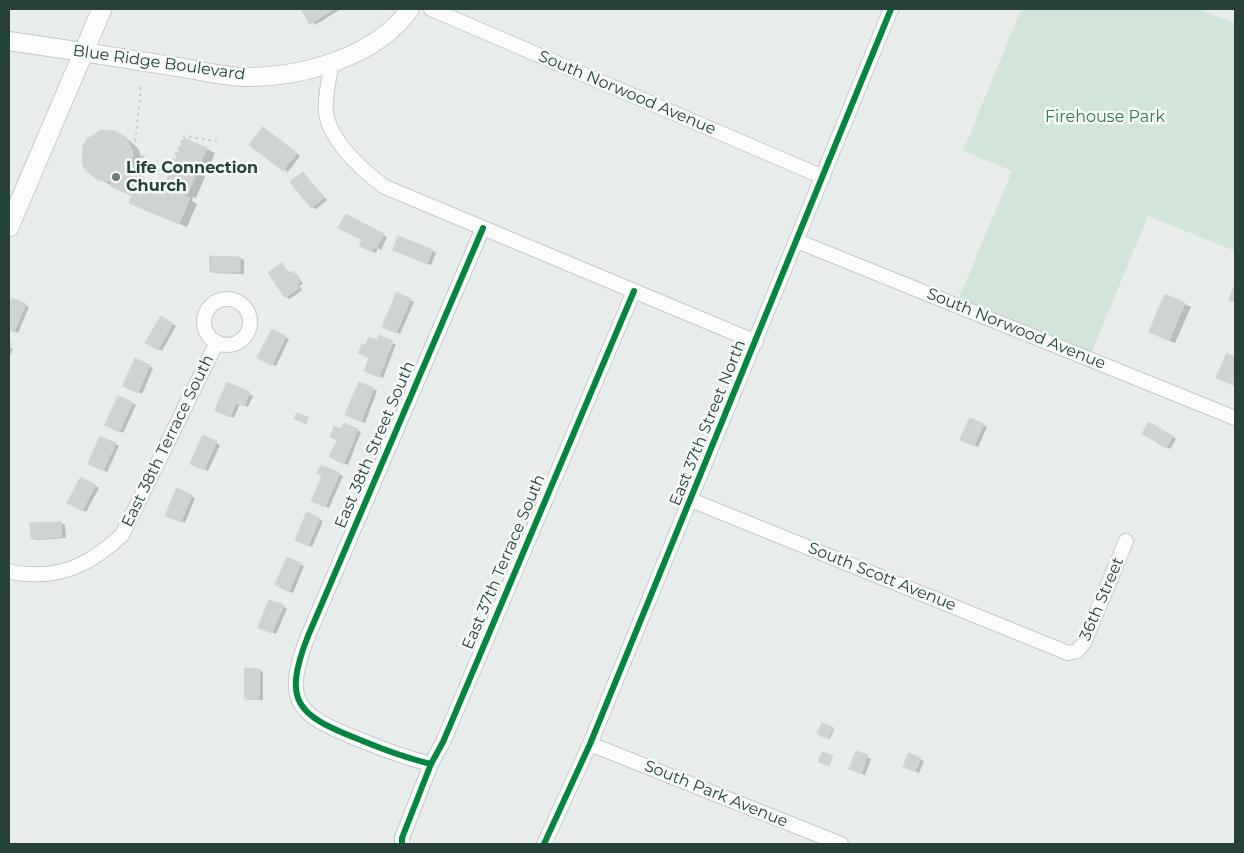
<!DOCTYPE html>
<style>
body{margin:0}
#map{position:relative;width:1244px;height:853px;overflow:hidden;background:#e8edeb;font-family:Montserrat,sans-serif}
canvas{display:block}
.frame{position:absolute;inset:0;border:10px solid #24423a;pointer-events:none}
</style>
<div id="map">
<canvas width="1244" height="853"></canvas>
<div class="frame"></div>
</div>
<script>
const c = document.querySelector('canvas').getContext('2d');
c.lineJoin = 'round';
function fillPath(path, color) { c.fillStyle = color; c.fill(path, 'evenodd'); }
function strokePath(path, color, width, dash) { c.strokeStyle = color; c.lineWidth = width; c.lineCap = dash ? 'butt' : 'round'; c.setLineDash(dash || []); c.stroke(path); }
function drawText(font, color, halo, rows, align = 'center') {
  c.font = font + ' Montserrat,sans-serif'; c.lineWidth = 5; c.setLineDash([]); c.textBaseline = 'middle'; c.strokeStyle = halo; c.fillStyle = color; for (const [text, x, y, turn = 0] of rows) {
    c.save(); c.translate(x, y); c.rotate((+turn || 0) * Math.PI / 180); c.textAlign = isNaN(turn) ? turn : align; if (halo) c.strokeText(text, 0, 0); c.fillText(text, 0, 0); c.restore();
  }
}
fillPath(new Path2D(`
 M1021 9H1196L1235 23V251L1148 216 1091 354 959 298 1012 171 963 151Z`), '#d1e6d8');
fillPath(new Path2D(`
 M341 9 315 25 303 10 304 9Z
 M267 131 300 156 288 172 251 145Z
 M121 135 129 140 139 150 141 157 139 173 148 182 164 189 207 149 215 153 196 198 193 197 192 201 197 204 187 227 138 207 130 202 133 196 98 179Z
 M303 173 327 200 316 209 312 207Z
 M346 216 387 237 381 250 378 248 376 253 361 245 364 240Z
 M433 251 436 253 431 265 398 252Z
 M211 257 240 258 244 260V274L215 273 211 271Z
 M282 265 291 274 293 273 297 275 303 284 299 286 302 290 290 299 286 297Z
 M398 294 414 302 400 334 388 328Z
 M1166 295 1191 307 1175 343 1156 335Z
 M12 300 29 307 18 333 9 329V308Z
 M161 317 176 326 162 351 147 343Z
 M272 330 289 339 276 366 259 358Z
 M9 341 11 343 10 347 13 349 9 358Z
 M378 342 396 344 383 378 369 372 370 358Z
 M1228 355 1235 358V386L1221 380Z
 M136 360 153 368 142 394 128 388Z
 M227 384 253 396 248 407 240 404 234 418 220 412Z
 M373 389 377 391 365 423 350 417Z
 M132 403 136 405 123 433 110 427Z
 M971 419 987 427 978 447 965 441Z
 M1150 424 1176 439 1170 449 1144 434Z
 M345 425 361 432 348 465 334 459 338 440Z
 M204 437 220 445 208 471 195 465Z
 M115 444 119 446 107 472 93 465Z
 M339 474 343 476 329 508 316 502 323 476Z
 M82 478 99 488 86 512 69 503Z
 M178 490 195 498 185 523 169 516Z
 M307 514 323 521 312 547 300 542Z
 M61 523 65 525 66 538 36 540 32 538 31 525Z
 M288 559 304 566 293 593 280 587Z
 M283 606 287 609 276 634 263 629Z
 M260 670 263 672V700H250L246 698Z
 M823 725 834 729 830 739 819 734Z
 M857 752 871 759 865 775 854 771Z
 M920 759 924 761 919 773 908 768Z`), '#0003');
const building = new Path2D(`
 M301 9H334L310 24Z
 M263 127 297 153 283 171 249 145Z
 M101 130 115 131 127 138 133 152 131 167 141 175 140 178 164 187 184 138 207 148 187 195 185 194 184 196 190 198 179 224 129 203 132 196 110 186 112 182 98 180 86 171 82 164 83 146 87 139Z
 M303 172 324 198 311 208 290 182Z
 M346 214 384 234 376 249 374 247 371 252 359 246 362 240 338 228Z
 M398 236 433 250 427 264 393 250Z
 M210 256 240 257V272H210Z
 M282 263 289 274 293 271 300 282 297 284 299 288 285 298 268 273Z
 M1235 284V302L1229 300Z
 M397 292 411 299 396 333 382 327Z
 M1165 294 1185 303 1169 341 1149 332Z
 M12 298 26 304 14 332 9 330V305Z
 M161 316 173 323 158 350 145 343Z
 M272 329 286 336 272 365 257 358Z
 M379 335 393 341 379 377 364 371 369 358 358 353 362 344 365 345 369 337 377 340Z
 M1227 353 1235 357V379L1233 385 1216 378Z
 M135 358 150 365 138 393 123 386Z
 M227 382 250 392 244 406 236 403 230 417 215 411Z
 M359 382 374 388 361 422 345 415Z
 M118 396 133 402 119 432 105 425Z
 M297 413 308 417 306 424 294 419Z
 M970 418 984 424 974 446 960 440Z
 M1149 422 1173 436 1166 448 1142 434Z
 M344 423 358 429 344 464 329 457 337 440 330 437 334 426 341 429Z
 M203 435 217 441 204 470 190 464Z
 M100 436 116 443 103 471 88 464Z
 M321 465 340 473 325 507 311 501 322 476 317 474Z
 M81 477 96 485 82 511 67 503Z
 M177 488 192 495 181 522 165 516Z
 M307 512 320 518 308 546 295 540Z
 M61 522 62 537 31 539 30 523Z
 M287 557 301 563 289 592 275 585Z
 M269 600 284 605 272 633 258 628Z
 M245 668 260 669 259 699H245Z
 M822 723 833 727 828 739 817 734Z
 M856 751 868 755 861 774 849 769Z
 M823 752 833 756 829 766 818 762Z
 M909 753 921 758 915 772 903 767Z`);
fillPath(building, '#cfd4d2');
strokePath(building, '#d1d6d4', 1);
const minor = new Path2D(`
 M431 9 823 177
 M331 63C330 78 324 98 326 113 330 141 363 171 385 187L756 342
 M797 241 1235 418
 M204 322a23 23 0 1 1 46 0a23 23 0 1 1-46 0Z
 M691 500 1068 653 1077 651 1084 643 1126 541
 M9 571C16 574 24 574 32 574 69 576 96 559 122 535L217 342
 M590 744 841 844
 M431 764C406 758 382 749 358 739 297 715 282 702 308 636L483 228
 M402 844V838L431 764 443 742 634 291
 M544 844 590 744 891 9`);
const tertiary = new Path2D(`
 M9 41C63 49 117 57 171 66 195 69 222 77 246 77 303 77 376 57 410 9`);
const secondary = new Path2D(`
 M9 227 102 9`);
strokePath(minor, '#c5cac8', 16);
strokePath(tertiary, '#c5cac8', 20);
strokePath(secondary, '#c3cbc8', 21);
strokePath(new Path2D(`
 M141 87 135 144C138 160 155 163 169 169L184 136 221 142`), '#c3ccca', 2, [2.5, 4]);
strokePath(minor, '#fcfcfc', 14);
strokePath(tertiary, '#fcfcfc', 18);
strokePath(secondary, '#fcfcfc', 19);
strokePath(new Path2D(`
 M431 764C406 758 382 749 358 739 297 715 282 702 308 636L483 228
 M402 844V838L431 764 443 742 634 291
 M544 844 590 744 891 9`), '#00873e', 6);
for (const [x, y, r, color] of [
 [116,177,5,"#697e78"]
]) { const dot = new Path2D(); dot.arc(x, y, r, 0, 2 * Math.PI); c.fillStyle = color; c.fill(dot); strokePath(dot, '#f7fbf9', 2); }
drawText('16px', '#24423a', '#f7fbf9', [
 ["Blue Ridge Boulevard",159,63,8],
 ["South Norwood Avenue",627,93,23],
 ["South Norwood Avenue",1016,329,22],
 ["East 37th Street North",708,423,-68],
 ["East 38th Terrace South",168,441,-64],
 ["East 38th Street South",375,445,-67],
 ["East 37th Terrace South",504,562,-67],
 ["South Scott Avenue",882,577,22],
 ["36th Street",1102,599,-67],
 ["South Park Avenue",716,794,22]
]);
drawText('16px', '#2d7a4b', '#f7fbf9', [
 ["Firehouse Park",1105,117]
]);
drawText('bold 16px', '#24423a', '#f7fbf9', [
 ["Life Connection",126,168],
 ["Church",126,186]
], 'left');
</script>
